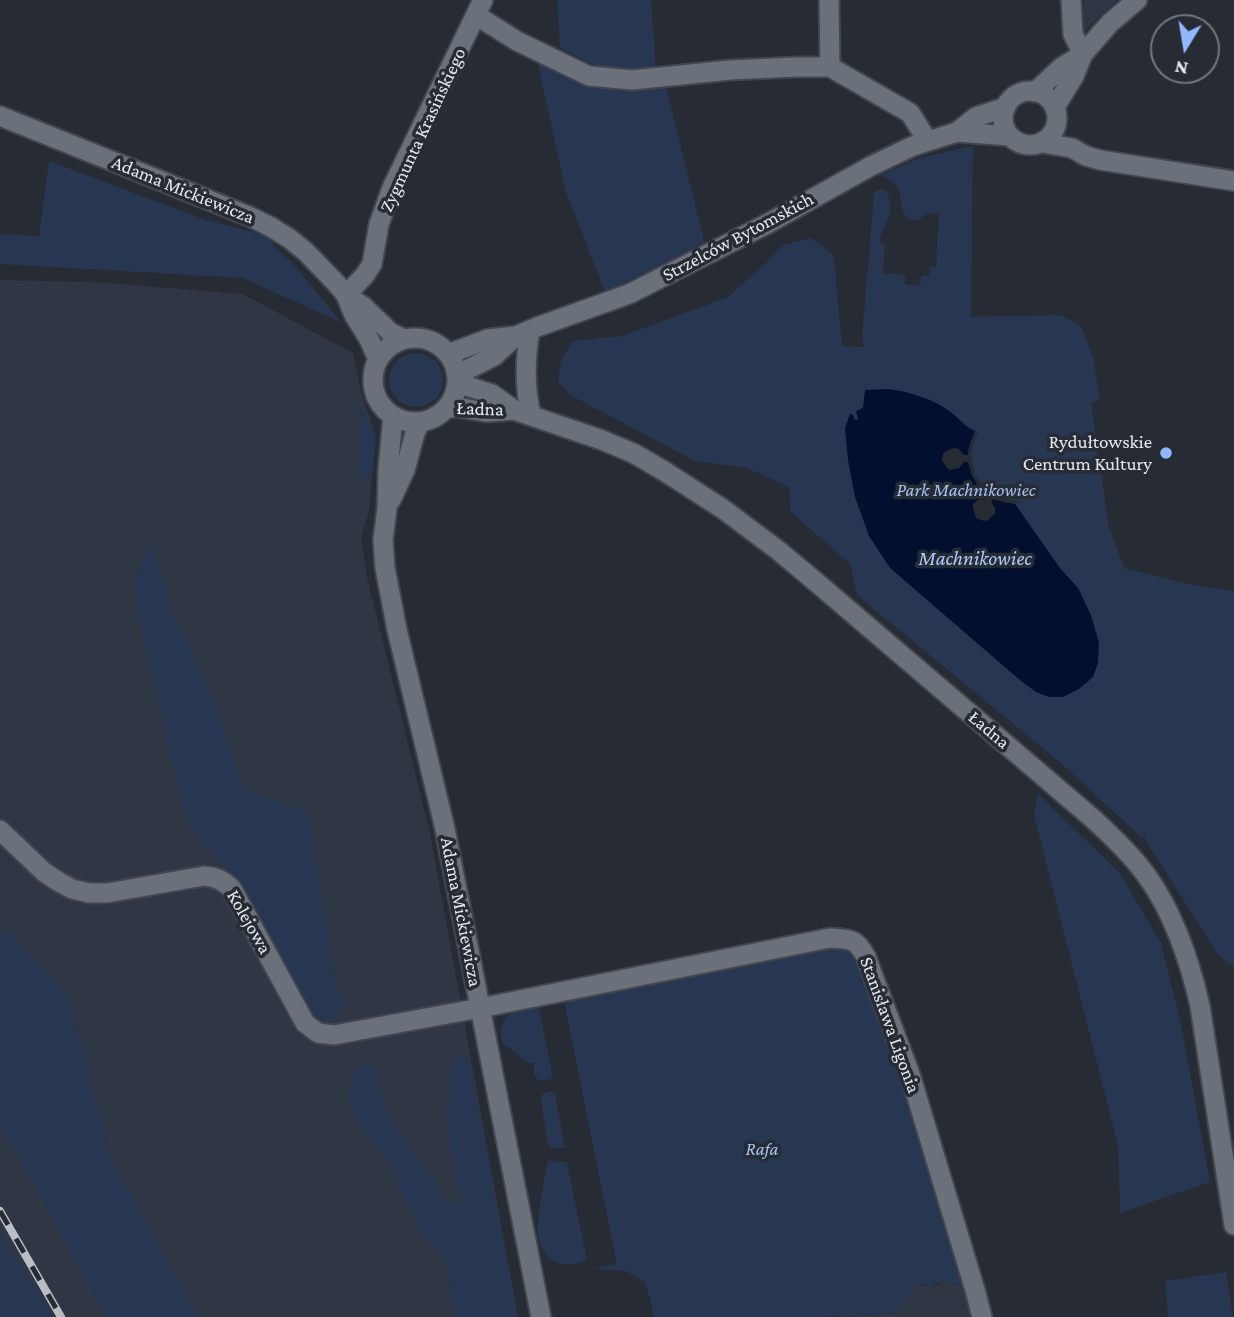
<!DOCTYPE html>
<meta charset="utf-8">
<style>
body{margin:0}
#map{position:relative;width:1234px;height:1317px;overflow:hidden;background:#262b34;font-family:"Crimson Pro",serif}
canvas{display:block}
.north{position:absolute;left:1150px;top:14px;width:70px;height:70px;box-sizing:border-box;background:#262b34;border:2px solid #73777f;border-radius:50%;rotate:191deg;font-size:19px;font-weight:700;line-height:28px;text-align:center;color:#e6e9ef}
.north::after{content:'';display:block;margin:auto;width:24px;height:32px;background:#92b7fd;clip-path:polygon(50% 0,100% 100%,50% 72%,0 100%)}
</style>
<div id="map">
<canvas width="1234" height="1317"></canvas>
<div class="north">N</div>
</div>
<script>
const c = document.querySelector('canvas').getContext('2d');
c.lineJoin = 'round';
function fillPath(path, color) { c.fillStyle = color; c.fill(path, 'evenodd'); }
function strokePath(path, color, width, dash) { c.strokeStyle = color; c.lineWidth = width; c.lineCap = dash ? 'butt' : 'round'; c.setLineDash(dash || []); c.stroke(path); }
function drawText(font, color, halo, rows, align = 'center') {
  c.font = font + ' "Crimson Pro",serif'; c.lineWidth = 7; c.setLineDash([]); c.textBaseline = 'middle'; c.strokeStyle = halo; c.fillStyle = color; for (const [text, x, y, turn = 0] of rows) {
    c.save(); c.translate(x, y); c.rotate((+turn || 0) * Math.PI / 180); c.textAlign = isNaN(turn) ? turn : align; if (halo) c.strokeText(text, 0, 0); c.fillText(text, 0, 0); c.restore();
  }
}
fillPath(new Path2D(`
 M1084 0H1117L1083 32Z
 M0 280 94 282 243 294 353 353 361 392 376 437 369 510 361 537 367 577 430 833 518 1317H198L112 1162 70 999 8 932H0Z
 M0 1128 16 1152 106 1317H52L0 1235Z
 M943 1281 968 1289 982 1317H826L895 1313 918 1283 924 1286 937 1285Z`), '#2f3644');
fillPath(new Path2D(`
 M557 0H651L656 69 607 72 560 48Z
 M536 56 666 86 705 245 605 292 566 192Z
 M973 146 971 317 1061 315 1081 326 1093 357 1100 400 1091 403 1109 527 1124 568 1193 585 1234 591V967L1219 956 1144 838 1145 828 1143 839 1062 764 857 595 850 564 790 511 789 487 747 468 695 461 572 396 558 382 561 360 573 341 622 336 728 297 767 262 783 245 811 238 834 255 842 346 864 347 862 337 874 193 877 190H885C899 211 883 223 879 243L885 244 883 273 906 275 905 284 920 286 921 275 929 276 930 267H936L939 213 927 214 916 221 908 219C897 206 904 197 896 185 892 181 886 178 881 175L919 158Z
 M49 161 203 219 264 235 298 269 342 323 243 278 0 264V234L39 236Z
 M389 380a27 27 0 1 1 54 0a27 27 0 1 1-54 0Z
 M360 405 376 437 372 473 360 480Z
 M149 545 154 547 174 620 186 637 222 723 244 790 308 813 336 988 346 1003 338 1011 332 1020 312 1019 271 940 234 877 192 830 181 798 139 614 136 581 141 562Z
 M1038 794 1119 872 1161 943 1181 1024 1210 1182 1120 1213 1118 1146 1034 815Z
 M0 932H8L70 998 112 1162 198 1317H106L16 1152 0 1128Z
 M830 938 860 946 968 1289 943 1281 931 1286 918 1283 895 1313 826 1317H654L646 1283 626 1271 591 1269 617 1264 562 991Z
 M538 1003 553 1078 544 1081 538 1080 534 1074 533 1063H529L502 1043C497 1014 514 1010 538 1003Z
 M464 1056 471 1067 518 1317H456L449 1296 451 1284 445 1258 437 1249 420 1235 415 1217 399 1190 397 1174 378 1148 364 1132 353 1112 349 1092 356 1065 374 1066 382 1101 391 1121 420 1161 437 1182 441 1195 451 1204 462 1203 456 1181 454 1164 450 1149 448 1131 447 1110 453 1058Z
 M549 1091 555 1092 565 1148H550L547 1140 541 1100 542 1094Z
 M548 1161 567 1162 587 1260C564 1269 546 1265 539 1239 534 1224 545 1178 548 1161Z
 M0 1235 39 1293 52 1317H0Z
 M1226 1272 1233 1317H1168L1165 1281Z`), '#273651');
fillPath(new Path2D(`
 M888 389C910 392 930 398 948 410 957 416 965 427 975 431L969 447 968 455 977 484 983 492 996 500 1015 504 1060 568 1078 588 1091 615 1099 643 1098 663 1093 677 1079 689 1063 697H1049L1036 692 1021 681 890 568 869 536 855 497 848 460 845 428 850 414 853 415 855 420 858 419 856 411 863 408 865 390Z`), '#030f2e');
fillPath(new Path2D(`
 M975 431 978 432 972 448 971 455 975 475 986 489 991 493 1008 500H1016L1019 503H1007L993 499 991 501 995 508V513L988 520 984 521 976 518 973 507V504L978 500 987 499 989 496 983 492 972 476 968 462H964L959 468 950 470 946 467 942 460 943 454 946 451 954 448 959 449 964 455H968L969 447Z`), '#262b34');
const street = new Path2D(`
 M829 0 830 67
 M1071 0 1073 34 1083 54
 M477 16 517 41 589 76 632 80 730 70 796 67H830L910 113 927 140
 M1003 118a27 27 0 1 1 54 0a27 27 0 1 1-54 0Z
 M1035 92 1062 67 1083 54 1110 23 1137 0
 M1055 107 1074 76 1083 54
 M0 116 251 217 271 227 290 239 306 252 336 283 346 295 354 315 369 339 378 359
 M957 132 1010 136
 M1043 143 1072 148 1086 156 1100 160 1234 181
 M346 295 365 275 372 264 379 224 392 188 483 0
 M347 296 363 306 391 333 404 339
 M530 330C525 359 524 386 531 415
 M373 380a42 42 0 1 1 84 0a42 42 0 1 1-84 0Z
 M448 354 488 339 516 336 537 327 629 294 767 224 871 166 913 146 957 132 976 117 1006 107
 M457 375 494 356 516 336
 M457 383 492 394 514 410 602 440 635 454 664 471 723 509 779 551 816 582 1091 817C1111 835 1131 854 1147 876 1174 914 1190 962 1200 1006L1234 1225
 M447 408 456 407 486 412 514 410
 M393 416 388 469 387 508 383 540 385 568 397 630 445 829 541 1317
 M391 500 405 470 415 433 420 422
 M0 830 44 872 59 882 72 889 89 893H107L204 876C216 877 223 880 232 889L305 1023 318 1033 334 1035 480 1008 830 938C850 939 856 938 866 957L910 1074 975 1290 982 1317`);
strokePath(street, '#43464e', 23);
strokePath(street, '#6b717b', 19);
const rail = new Path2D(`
 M0 1211 61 1317`);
strokePath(rail, '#babec4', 8);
strokePath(rail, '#262b34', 5, [16]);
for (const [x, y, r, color] of [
 [1166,453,7,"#92b7fd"]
]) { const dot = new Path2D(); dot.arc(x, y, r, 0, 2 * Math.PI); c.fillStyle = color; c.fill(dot); strokePath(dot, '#262b34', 2.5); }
drawText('19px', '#e6e9ef', '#262b34', [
 ["Zygmunta Krasińskiego",423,130,-65],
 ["Adama Mickiewicza",183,190,22],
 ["Strzelców Bytomskich",738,237,-28],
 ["Ładna",480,409,2],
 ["Ładna",989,730,40],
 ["Adama Mickiewicza",461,912,79],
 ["Kolejowa",249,922,60],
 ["Stanisława Ligonia",890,1025,70]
]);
drawText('19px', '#e6e9ef', '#262b34', [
 ["Rydułtowskie",1152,442],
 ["Centrum Kultury",1152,464]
], 'right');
drawText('italic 19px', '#a6c1f3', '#262b34', [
 ["Park Machnikowiec",966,490],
 ["Rafa",762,1149]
]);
drawText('italic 21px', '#adc8fa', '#262b34', [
 ["Machnikowiec",975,559]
]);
</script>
